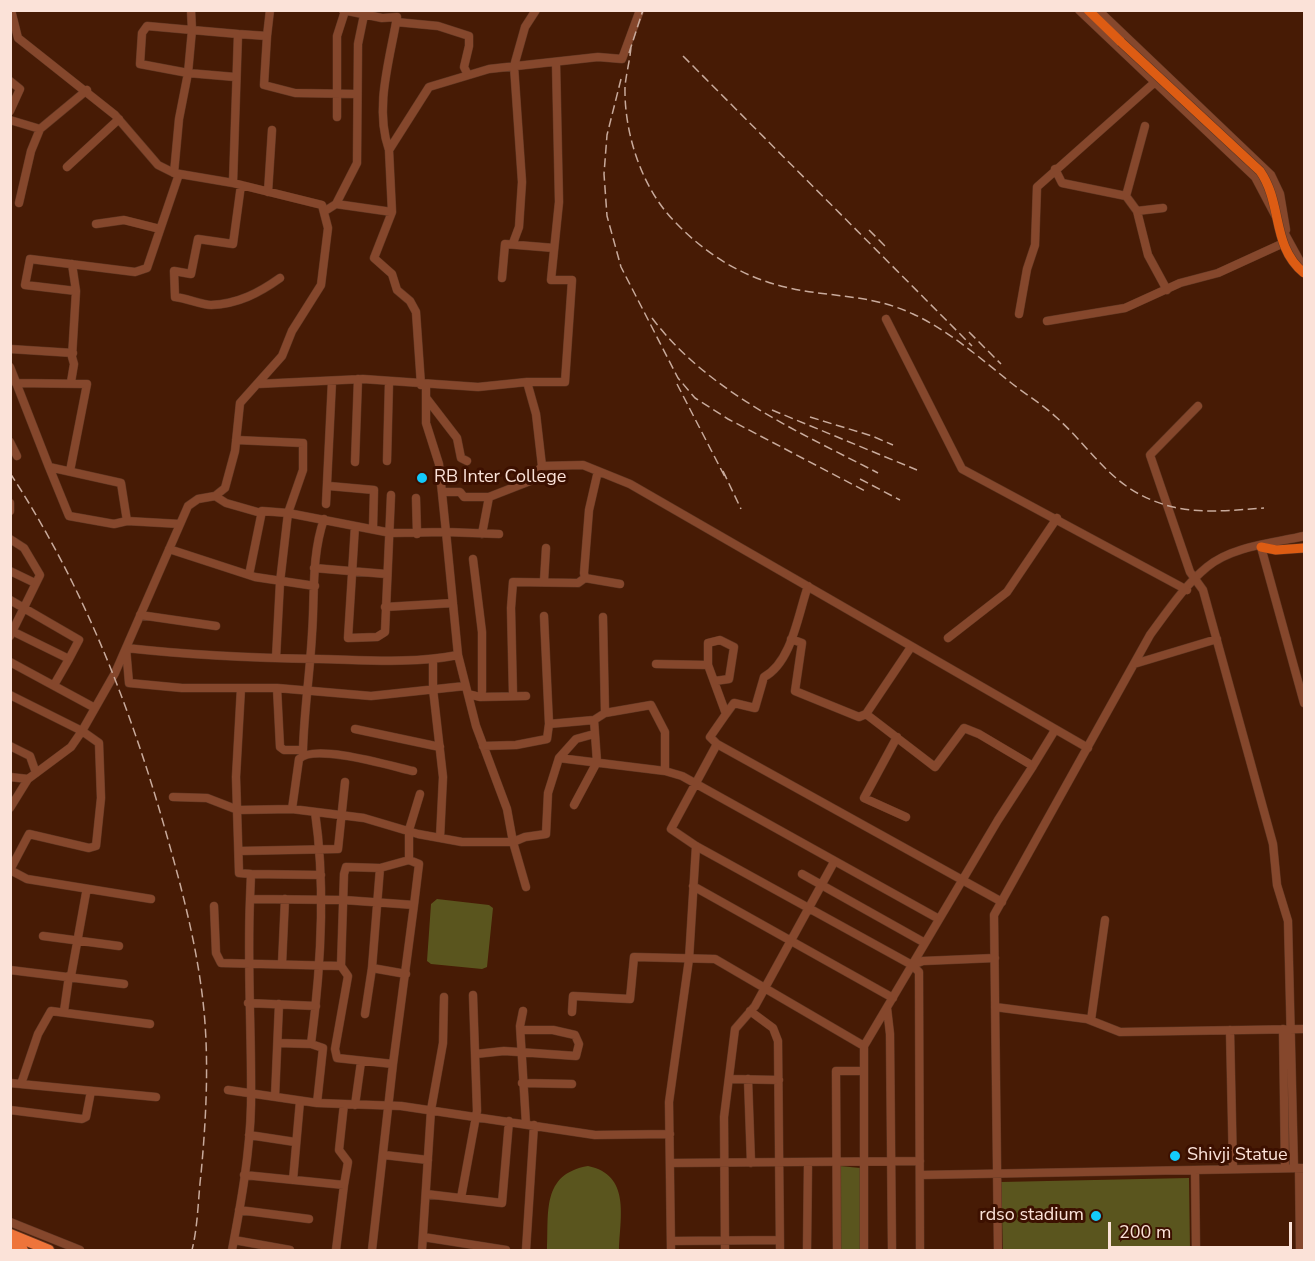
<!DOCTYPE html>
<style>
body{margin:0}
#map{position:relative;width:1315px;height:1261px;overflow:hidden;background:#471b05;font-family:"Nunito Sans",sans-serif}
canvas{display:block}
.frame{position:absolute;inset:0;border:12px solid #fbe2d8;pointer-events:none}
.scale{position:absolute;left:1108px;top:1222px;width:184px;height:27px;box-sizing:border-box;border:3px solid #fbe2d8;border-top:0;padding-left:8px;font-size:18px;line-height:21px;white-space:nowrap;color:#fbe2d8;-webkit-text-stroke:4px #3c1000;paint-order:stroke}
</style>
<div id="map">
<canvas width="1315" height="1261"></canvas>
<div class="frame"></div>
<div class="scale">200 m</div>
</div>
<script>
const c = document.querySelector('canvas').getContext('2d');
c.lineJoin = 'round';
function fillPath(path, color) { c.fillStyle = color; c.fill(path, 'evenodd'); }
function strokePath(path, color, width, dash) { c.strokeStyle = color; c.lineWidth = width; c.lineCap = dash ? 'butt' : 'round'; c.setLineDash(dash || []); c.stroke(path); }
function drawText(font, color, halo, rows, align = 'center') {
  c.font = font + ' "Nunito Sans",sans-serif'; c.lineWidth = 6; c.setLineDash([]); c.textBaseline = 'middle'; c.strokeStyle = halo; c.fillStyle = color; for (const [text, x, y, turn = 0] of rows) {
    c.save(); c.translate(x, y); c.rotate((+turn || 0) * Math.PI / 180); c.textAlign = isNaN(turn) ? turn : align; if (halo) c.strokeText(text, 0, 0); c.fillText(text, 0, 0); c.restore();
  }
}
fillPath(new Path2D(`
 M437 899 489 905 493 908 487 967 482 969 431 964 427 961 431 904Z
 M588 1166C631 1175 620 1217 619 1250H547C549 1213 541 1174 588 1166Z
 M840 1166 860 1168 861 1250H841Z
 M1189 1178 1190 1250H1003L1001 1182Z`), '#5a551e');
const minor = new Path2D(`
 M191 10 192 30 238 34 233 183
 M343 10 382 18 397 17C390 59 374 108 389 150L429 87 489 69 598 57 622 59 640 10
 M1079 10 1255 177 1275 215
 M1098 10 1271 175 1280 194 1286 230
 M396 22 438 26 469 36V46L464 67 468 75
 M147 26 192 30 188 73 140 64 142 33Z
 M238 34 267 36 270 10
 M267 36 264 85 295 93 357 94
 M10 81 20 89 10 111
 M337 117V36L345 11
 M10 120 40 129 87 90
 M389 150 392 212 374 258 392 274 397 290 410 301 416 312 421 385
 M67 167 119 119
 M1055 169 1062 183 1126 196 1137 211 1148 255 1167 290
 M174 173 179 119 188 73 235 77
 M241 185 233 244 198 239 191 274 174 271 175 297C186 298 202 305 211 305 238 304 259 293 280 278
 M268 192 272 130
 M1126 196 1145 126
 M19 203 31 151 40 129
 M336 204 392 212
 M325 211 336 204 357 163 358 44 364 15
 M1137 211 1163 208
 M96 224 124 220 160 229
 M1280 225 1303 267
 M513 243 519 227 522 182 514 66 525 27 536 10
 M502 278 505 244 554 248
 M76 291 25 285 30 259 135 272 147 268 179 174
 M1019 314 1027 269 1035 245 1037 187 1155 82
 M886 319 962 469 1187 590
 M1047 321 1125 308 1180 283 1218 273 1288 241
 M10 349 73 353
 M10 367 49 467 121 483 127 521 180 524
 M71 382 74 364 72 357 76 291 72 264
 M527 382 536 414 542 466 583 465 630 484 1088 748
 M16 383 87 384 70 471
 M257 384 363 379 478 387 527 382H565L572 280H551L559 202 556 62
 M427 399 457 438 461 458 467 461
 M1198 406 1150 455 1190 572 1203 590 1273 844 1277 885 1288 921 1294 1168
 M236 440 303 443V470L288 513 391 533 446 532 439 464 426 423V385
 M10 442 17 456
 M387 461 389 382
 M355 462 358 379
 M49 467 69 516 114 524 127 521
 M598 471 589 510 584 573 585 578 620 584
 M329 486 374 490 373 528
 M442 492H460L464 497H489
 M215 496 226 503 261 513
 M416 498 417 534
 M10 503V511
 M326 504 332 381
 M355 526 348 638 377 637 385 632 391 495
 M482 534 489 497 530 481 542 466
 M10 539 24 548 40 575 10 636
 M1261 547 1304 703
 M169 549 255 577 315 586
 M473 559 482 632V691
 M314 568 386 574
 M10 571 35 583
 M249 575 262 511 288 513 280 582 276 658
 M544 581 546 548
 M10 600 79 640 69 659
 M385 607 453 603
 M140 615 216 626
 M603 617 605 713
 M10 630 69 659 54 685
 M948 638 1007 592 1057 518
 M791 639 802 643 795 691 859 717 866 714
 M911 647 866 714 935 767 964 728 979 734 1033 766 1055 730
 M458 655C412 664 366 660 319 659 254 658 190 655 126 648L129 683 182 688H277L371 696 465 686
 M433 660V689L443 777 440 838
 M10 662 95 708
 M656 664 708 665
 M1134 664 1217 639
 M715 681 729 679 734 647 720 640 708 643V665L726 714 710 737 717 744 1002 902
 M241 688 236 777 239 873 251 874 250 899
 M277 688 280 747 284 750H303C304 711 310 673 312 634 315 595 311 557 324 519
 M468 694 480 697 526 696
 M10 695 82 731 99 743 101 798 96 846 89 848 29 834 10 870
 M513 695 511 608 513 582 578 583 585 578
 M726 714 734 703 755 708 764 677C792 662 798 614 808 586
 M549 724 594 720 605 713 651 705 665 732V771
 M355 729 440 747
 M897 737 864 798 906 817
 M717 744 671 829 696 846 912 965 919 972 920 1250
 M10 746 30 756 36 773
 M483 746 516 745 547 739 549 724 544 616
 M559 758 576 739 594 734
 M10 777 28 779
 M173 797 207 798 238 810 292 809 364 818 418 834 462 842H513L507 809 476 726 458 655 446 532 499 534
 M574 805 597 762 594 720
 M10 808 28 779 71 747 82 731 115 673 188 506 198 499 215 496 225 488 235 451 240 403 282 356 292 331 321 285 328 228 322 205 233 183 174 173 158 165 115 115 18 38 11 10
 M292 809 299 759C314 743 391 766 413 771
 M239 851 338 849 345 782
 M10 870 27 879 151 899
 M251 874 321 875
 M802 874 925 943
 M693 886 893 998
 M526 887 513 842 525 837 546 834 548 793 559 758 665 771 682 776 939 919
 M214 906 216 953 221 963 341 966
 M43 936 119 946
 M282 964 285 899
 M912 965 923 961 995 958
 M372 968 406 974
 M10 970 124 984
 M71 976 86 893
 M248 1003 316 1006
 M995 1007 1087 1019 1120 1032 1304 1029
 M887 1008 890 1034 892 1250
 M64 1011 69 976
 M523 1011 520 1026 526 1124
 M750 1011 773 1028 778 1041 780 1250
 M572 1012 573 996 630 999 634 957 715 959 864 1046
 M365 1014 372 968 380 868
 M1091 1020 1105 920
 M1283 1029 1285 1168
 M1230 1030 1233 1169
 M278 1043 311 1044 323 1048 317 1103
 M311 1044C321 968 326 887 315 812
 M476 1054 504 1051 576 1056 579 1044 575 1035 553 1030H522
 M393 1064 337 1058 335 1049 348 976 341 966 344 874 346 867 380 868 409 860
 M729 1079 779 1080
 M748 1079 751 1163
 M10 1083 156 1097
 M522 1083 572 1084
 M21 1084 38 1034 51 1011 150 1024
 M228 1090 317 1103 401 1106 595 1135 670 1134
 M275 1097 279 1004
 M344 1104 339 1150 348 1162 344 1185
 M355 1105 361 1062
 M10 1110 82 1119 86 1117 91 1091
 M249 1135 295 1142
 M384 1155 428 1160
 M670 1163 920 1161
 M1299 1168 1300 1250
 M1195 1170 1196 1250
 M244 1175 344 1185 336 1250
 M920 1175 1304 1168
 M293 1180 300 1101
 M426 1194 502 1203 509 1121
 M461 1198 477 1111 473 995
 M239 1210 309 1219
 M10 1222 80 1250
 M423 1237 506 1250
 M234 1240 290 1250
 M671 1241 780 1240
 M232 1250C241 1203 250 1153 251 1105 252 1036 247 968 250 899L344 900 414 905 419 864 409 860V830L420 794
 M372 1250 393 1064 414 905
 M422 1250 431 1110 443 1043 444 997
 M526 1250 534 1125
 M671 1250 669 1102 689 959 696 846
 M725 1250 724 1117 735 1029 755 1006 834 862
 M807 1250 808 1163
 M837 1250 836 1071H863
 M864 1250V1046L998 820 1033 766
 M998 1250 994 915 1150 635C1167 612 1185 585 1207 567 1232 546 1274 543 1304 536`);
const major = new Path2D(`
 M1088 10 1121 42
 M1261 547 1276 550 1304 548`);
const highway = new Path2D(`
 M10 1234 49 1250
 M10 1245 23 1250`);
strokePath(minor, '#603723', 9);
strokePath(major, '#603723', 10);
strokePath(highway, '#603723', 12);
strokePath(minor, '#85472c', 8);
strokePath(major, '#dd5c13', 9);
strokePath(highway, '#ee743a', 10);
strokePath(new Path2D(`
 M631 47C630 60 626 74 625 87 624 135 643 191 677 224 707 255 743 277 785 287 830 298 868 293 913 314 948 330 980 358 1010 382 1025 394 1042 404 1056 417 1097 454 1113 492 1173 507 1203 514 1234 510 1264 508
 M629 53 643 10
 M683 56 972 346
 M621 79 607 135 604 174 607 216 621 267 678 378 695 398 728 419 867 492
 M869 230 885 246
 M652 318C708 392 797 431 878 473
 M969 332 1001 364
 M677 384 725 477
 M772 410 917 470
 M810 417 872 436 893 445
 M723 471 741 509
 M10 473C82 583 129 703 165 829 182 889 198 949 204 1011 209 1064 206 1121 201 1174 198 1199 198 1226 192 1250
 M860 479 900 500`), '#c8aa9c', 1.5, [9, 4.5]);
const majorBridge = new Path2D(`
 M1121 42 1260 171C1283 204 1271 246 1304 273`);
strokePath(majorBridge, '#603723', 10, []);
strokePath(majorBridge, '#dd5c13', 9);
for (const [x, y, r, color] of [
 [422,478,6,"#13cafb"],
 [1175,1156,6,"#13cafb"],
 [1096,1216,6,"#13cafb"]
]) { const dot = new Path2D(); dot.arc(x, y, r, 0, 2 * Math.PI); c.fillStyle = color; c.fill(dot); strokePath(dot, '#3c1000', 2); }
drawText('18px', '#fbe2d8', '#3c1000', [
 ["RB Inter College",434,478],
 ["Shivji Statue",1187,1156],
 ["rdso stadium",1084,1216,"right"]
], 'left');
</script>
